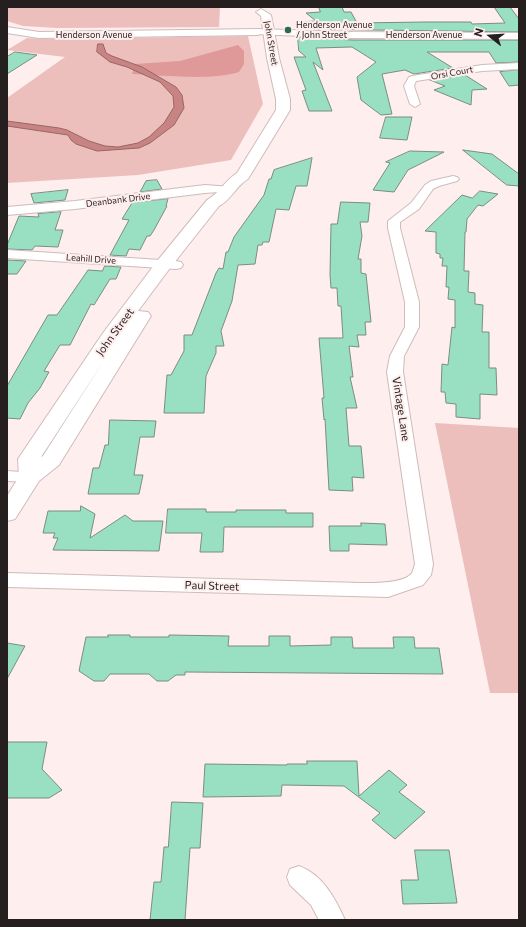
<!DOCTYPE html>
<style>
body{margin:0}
#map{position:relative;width:526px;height:927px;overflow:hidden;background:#feeeed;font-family:Commissioner,sans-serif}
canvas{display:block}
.frame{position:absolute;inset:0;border:8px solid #261f1f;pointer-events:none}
.north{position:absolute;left:470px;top:16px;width:40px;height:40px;-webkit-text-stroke:3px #feeeed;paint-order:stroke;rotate:287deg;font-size:11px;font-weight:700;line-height:16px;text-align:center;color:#261f1f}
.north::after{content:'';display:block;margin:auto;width:14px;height:18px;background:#261f1f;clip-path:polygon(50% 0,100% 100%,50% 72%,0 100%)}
</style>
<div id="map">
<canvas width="526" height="927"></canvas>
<div class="frame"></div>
<div class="north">N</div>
</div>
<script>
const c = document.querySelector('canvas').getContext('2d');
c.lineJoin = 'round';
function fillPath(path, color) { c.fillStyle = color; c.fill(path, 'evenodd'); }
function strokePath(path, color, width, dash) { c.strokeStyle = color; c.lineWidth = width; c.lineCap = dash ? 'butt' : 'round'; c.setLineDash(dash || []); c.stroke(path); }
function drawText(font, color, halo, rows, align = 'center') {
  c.font = font + ' Commissioner,sans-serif'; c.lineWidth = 4; c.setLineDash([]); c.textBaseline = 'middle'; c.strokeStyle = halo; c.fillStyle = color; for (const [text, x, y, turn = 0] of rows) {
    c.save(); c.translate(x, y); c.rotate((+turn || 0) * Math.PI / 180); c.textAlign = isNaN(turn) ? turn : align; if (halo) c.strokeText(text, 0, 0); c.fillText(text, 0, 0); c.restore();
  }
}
fillPath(new Path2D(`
 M7 7H220L219 27 57 28 23 26 7 21Z
 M248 36 263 104 231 160 138 175 7 183V98L65 57 7 50 27 38 46 39Z
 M435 423 519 428V693H490Z`), '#ecbfbd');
fillPath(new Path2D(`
 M238 45 244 51V64L239 72C211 81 162 75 132 74L135 64 180 61Z`), '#df9998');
const water = new Path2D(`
 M98 44H103L106 53 112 56 142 67 176 87 182 95 184 108 174 125 150 143 139 148 97 151 76 144 71 140 68 135 7 126V121L59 128 67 130 89 141 105 146 118 147 138 143 149 137 164 123 174 107 173 96 160 82 127 67 110 62 97 52Z`);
fillPath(water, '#c88483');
strokePath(water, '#976665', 1);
const building = new Path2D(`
 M319 7H342L344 12H351L357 23 425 22H471L472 24 505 23 494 7H510L519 19V32L298 29V22L316 21 306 13 320 12Z
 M298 37 352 40H519V62L496 63 489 52H427L453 68 414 74 405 70 382 74 392 114 381 115 361 100 357 77 376 62 352 47 316 48 323 70 313 62 332 111H309L302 91 306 90 294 57H306L299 51Z
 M15 52 37 55 7 74V57Z
 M519 70V85L509 86 500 72Z
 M465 75 487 89 472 90 471 105 434 90 445 86 430 80Z
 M386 117H412L407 140 380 138Z
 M463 150 492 154 519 174V186L507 185Z
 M410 151 444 152 408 170 394 192 373 190 390 163 386 162Z
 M312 158 307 186H296L289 210 276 209 269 242H263L262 245H258L255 264 238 265 232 301 221 331 224 346H216V353L206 376 204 413H164L167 375H171L184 351V335H192L216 273 219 268 223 269 226 252H228L234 237 264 195 269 179H271L274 170Z
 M157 180 162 189 140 192 146 181Z
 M68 190 65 200 34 203 31 194Z
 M480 191 498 194 483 206 478 205 467 219 466 232H465L464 271H469L468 292 475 293V304L483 305 482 332H489V368H496L497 395 480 394V419L456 417V404L446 403 445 392H441L442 364 448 365 452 327 455 328V300L448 299 449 287H446L447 266H442L443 258H440V254L436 253V232L425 231 462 195 472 198Z
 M168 199 166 206H167L154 230 150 236H147L140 250 129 249 126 256 110 255 129 220 122 219 132 203Z
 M341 202 370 203 368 222H360L362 236 358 259H361V273L366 274 371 322H365L366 335H357L359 347 349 346 353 377H350L357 408H346L349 446H361L364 478 352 477 353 491 329 490 325 419 324 420 322 398H324L319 338H343L341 306H338L337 288H331L330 275 331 224H337Z
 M61 212 55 230H63L58 247 35 246 32 250 7 249V245L19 216 39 217 38 214Z
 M7 260 26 261 17 274H7Z
 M105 266 121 267 116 279H110L94 305 91 304 70 345H60L44 371 49 372 40 388 28 403 20 419 7 418V386L48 315H57L88 270 102 271Z
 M110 420 156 421 154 437H140L134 475H143L139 494H88L93 468H99L105 445H108Z
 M81 506 95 514 90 538 125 515 133 521H163L159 551 53 550 58 538H53L55 533H43L48 511H80Z
 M168 509H206V512H236V510H286V513H313V527H224L223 552H200L202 533H166Z
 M361 523 385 524 387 545 349 544V551H330L329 526H361Z
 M108 635H130V637H169V635L229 636 228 646H269V636H290V646L331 645V637H352L353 648H394L393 637H414L415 648H439L443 674 185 672V675H176L168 681H157L149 674H110L104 681H94L79 671 86 637H108Z
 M7 643 25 646 7 679Z
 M7 742H47L42 769 62 790 49 798H7Z
 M307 761H357L359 796 389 770 407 785 399 792 425 812 395 839 372 820 380 813 344 786 282 785 281 796 203 797 205 764 287 765V764H307Z
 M172 802 203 803 200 848H190L185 920H150L154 882H161L164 847H168Z
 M415 850H449L457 903 403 904 401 880H418Z`);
fillPath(building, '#98e0c1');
strokePath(building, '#7b8c84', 1);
const minor = new Path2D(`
 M7 27 39 32 258 29 262 32 258 35 39 38 7 33Z
 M519 63V69L482 71 416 81 414 86 420 104 415 107 410 104 404 86 409 77 412 76 482 65Z
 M453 176 457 177 459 179 457 181 439 186 433 189 419 209 400 222V228L419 302V327L404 356 403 372 433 564 431 575 423 585 388 597 7 587V573L360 583C372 583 404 584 412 573 413 571 414 567 415 564L387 372 390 356 405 327V302L388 228V221L411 203 425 185 431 181Z
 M205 185 232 187 234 189 232 191 205 193 75 209 7 215V207L75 201Z
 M7 250 176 261 181 262 183 265 181 268 176 269 7 258Z
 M7 471 36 473 39 477 36 481 30 482 7 481Z
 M299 866C323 875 335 898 345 920H319L311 905 290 885 287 877 290 869Z`);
const tertiary = new Path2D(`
 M258 29 352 32 519 33V39L352 38 254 34 253 32 254 30Z`);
const secondary = new Path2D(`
 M261 9 271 15 279 58 290 99V110L248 179C236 186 231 200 219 206L170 268 138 311 148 312 151 316 62 460 59 465 39 481 15 519 7 521V496L19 477 18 459 103 333 158 260 207 200C220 193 225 180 237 173L276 110V99L267 58 261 16 256 12ZM105 359 43 456 41 457Z`);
strokePath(minor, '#cfbbbb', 2);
strokePath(tertiary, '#cfbbbb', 2);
strokePath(secondary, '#cfbbbb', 2);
fillPath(minor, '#fff');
fillPath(tertiary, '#fff');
fillPath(secondary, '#fff');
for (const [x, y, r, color] of [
 [288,30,4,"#2d6851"]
]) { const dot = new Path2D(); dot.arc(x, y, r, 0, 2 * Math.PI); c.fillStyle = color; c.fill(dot); strokePath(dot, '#feeeed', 1.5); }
drawText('9px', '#261f1f', '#feeeed', [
 ["Henderson Avenue",296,25],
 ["/ John Street",296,35]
], 'left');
drawText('9px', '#261f1f', '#feeeed', [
 ["Henderson Avenue",94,35],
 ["Henderson Avenue",424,35],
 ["John Street",271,43,80],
 ["Orsi Court",452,73,-10],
 ["Deanbank Drive",118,200,-7],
 ["Leahill Drive",91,259,4]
]);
drawText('11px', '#261f1f', '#feeeed', [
 ["John Street",115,332,-54],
 ["Vintage Lane",401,409,81],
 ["Paul Street",212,586,2]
]);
</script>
